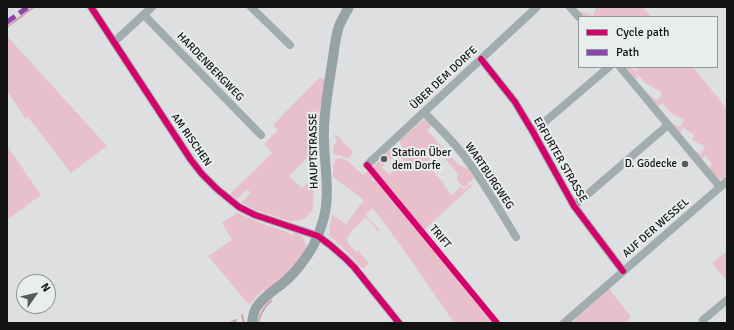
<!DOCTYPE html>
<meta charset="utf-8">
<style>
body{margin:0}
#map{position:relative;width:734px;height:330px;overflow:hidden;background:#dddfe0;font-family:Signika,sans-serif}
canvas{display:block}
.frame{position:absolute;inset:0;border:8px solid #121313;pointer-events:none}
.legend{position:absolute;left:578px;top:16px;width:140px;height:52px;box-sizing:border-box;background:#e9edee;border:1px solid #939696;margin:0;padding:5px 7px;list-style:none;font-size:12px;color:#121313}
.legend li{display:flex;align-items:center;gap:8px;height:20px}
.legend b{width:20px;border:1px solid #939696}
.north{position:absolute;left:16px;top:274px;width:40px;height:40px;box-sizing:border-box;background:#e9edee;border:1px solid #939696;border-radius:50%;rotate:56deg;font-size:11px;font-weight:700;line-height:16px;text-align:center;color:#121313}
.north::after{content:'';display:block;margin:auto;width:14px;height:18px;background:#595a5b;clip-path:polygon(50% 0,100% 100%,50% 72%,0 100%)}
</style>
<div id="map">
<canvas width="734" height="330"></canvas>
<div class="frame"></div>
<ul class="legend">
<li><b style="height:5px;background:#d6006c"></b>Cycle path</li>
<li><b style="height:5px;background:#8e44ad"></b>Path</li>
</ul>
<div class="north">N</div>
</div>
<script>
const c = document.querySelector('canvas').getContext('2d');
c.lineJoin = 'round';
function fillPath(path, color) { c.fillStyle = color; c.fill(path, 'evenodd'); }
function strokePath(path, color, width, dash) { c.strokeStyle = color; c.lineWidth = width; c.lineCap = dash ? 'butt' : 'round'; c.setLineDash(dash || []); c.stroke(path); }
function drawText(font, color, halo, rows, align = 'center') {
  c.font = font + ' Signika,sans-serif'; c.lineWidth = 4; c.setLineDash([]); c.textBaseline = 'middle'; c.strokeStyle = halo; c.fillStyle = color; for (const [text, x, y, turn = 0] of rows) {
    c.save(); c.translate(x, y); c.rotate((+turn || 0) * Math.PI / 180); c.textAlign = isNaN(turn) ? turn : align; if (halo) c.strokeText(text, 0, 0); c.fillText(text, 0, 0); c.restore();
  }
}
fillPath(new Path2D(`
 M593 7H643L651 17H585L580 12 581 11 592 16 596 9Z
 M7 36 107 146 71 173 28 117 25 118 7 91Z
 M626 67H629L636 71 639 67H693L727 109V175L723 179H719L709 168 712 164 705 155 702 160 695 151 701 154 705 147 692 140 694 135 683 127 680 133 667 118 674 124 680 127 684 120 670 112 662 103 658 106 643 89 652 97 658 100 662 92 645 83H646L638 75 636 79Z
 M320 77 322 79H323L325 81 318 120 315 158 312 159 309 156 289 176 302 188 313 177 310 174 315 169 313 205C311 217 302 223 289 221L255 210 241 202 251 193 247 189 237 199 230 194 272 153 264 144 278 130 273 125Z
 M425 118 433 125 427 130 443 148 441 150H434L427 157 435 166 431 169 445 185 444 186 452 195 461 187 464 190 471 184 472 186 424 230 501 323H454L413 263 373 208 365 214 380 230 378 232 375 229 376 228 366 217 350 232 351 234 346 239 348 241 347 242 356 252 358 251 369 263 363 269 352 257 331 237 329 234 332 214 346 224 364 200 333 177V166L335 160 339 158 344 159 348 161 363 175 369 170 375 177 370 181H374L379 176 372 167 380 160 383 163 387 159 384 155 392 148H394L401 155 404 151C402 148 402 145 399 141ZM397 153 405 161 389 175 382 167Z
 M335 135H337L341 140 353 152 349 159 340 155H335L333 153 334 144 336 143 337 139 335 138Z
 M7 146 41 195 7 220Z
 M443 149 459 165 468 169 474 178 471 182 470 181 468 183 469 184 466 187 462 186 457 180 458 174 442 155 441 153Z
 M237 213 261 223 289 233 293 235 295 232H296L304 239 306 248 295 267 266 291 264 289 249 305 208 256 232 240 222 223Z
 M727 251V281L712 263Z
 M609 289 631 317 625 323H571Z`), '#e7c0cb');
strokePath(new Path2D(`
 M7 27 34 7
 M242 315 244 323
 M232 322 236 320
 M258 323C260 313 264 307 271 301`), '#d19fad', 2);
strokePath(new Path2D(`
 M91 7 191 160 202 174 217 189 239 207 255 215 318 236 330 245 345 258 354 267 399 323
 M251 7 290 45
 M570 7 579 17
 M144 15 261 135
 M114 42 152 7
 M481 59 515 102 533 132 574 206 623 271
 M620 67 720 187
 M424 112C436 125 450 138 461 152 482 178 498 208 516 237
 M533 132 609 67
 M367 165 537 7
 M574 206 668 125
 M703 320 727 300
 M564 323 727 181`), '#a1acae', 8);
strokePath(new Path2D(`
 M252 323C253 318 253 313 256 308 262 298 273 291 282 284 289 278 296 271 301 264 310 253 318 238 322 224 331 198 325 170 324 143 323 117 328 90 332 64 334 52 335 38 339 26 342 19 346 13 349 7`), '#96a3a6', 10);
strokePath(new Path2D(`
 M7 22 28 7`), '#8e44ad', 5, [10, 5]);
strokePath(new Path2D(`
 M91 7 191 160 202 174 217 189 239 207 255 215 318 236 330 245 345 258 354 267 399 323
 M481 59 515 102 533 132 574 206 623 271
 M367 165 497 323`), '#d6006c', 6);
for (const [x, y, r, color] of [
 [384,159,4,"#595a5b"],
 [685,164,4,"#595a5b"]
]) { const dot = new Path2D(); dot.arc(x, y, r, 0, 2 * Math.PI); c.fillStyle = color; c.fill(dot); strokePath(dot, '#e9edee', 1.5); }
drawText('11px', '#121313', '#e9edee', [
 ["HARDENBERGWEG",210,67,46],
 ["ÜBER DEM DORFE",444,78,-43],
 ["AM RISCHEN",191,140,55],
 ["HAUPTSTRASSE",314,151,-91],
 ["ERFURTER STRASSE",560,160,60],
 ["WARTBURGWEG",489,176,56],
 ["AUF DER WESSEL",656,228,-41],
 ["TRIFT",440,237,50]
]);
drawText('11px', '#121313', '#e9edee', [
 ["Station Über",392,153],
 ["dem Dorfe",392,166],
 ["D. Gödecke",677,164,"right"]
], 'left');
</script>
